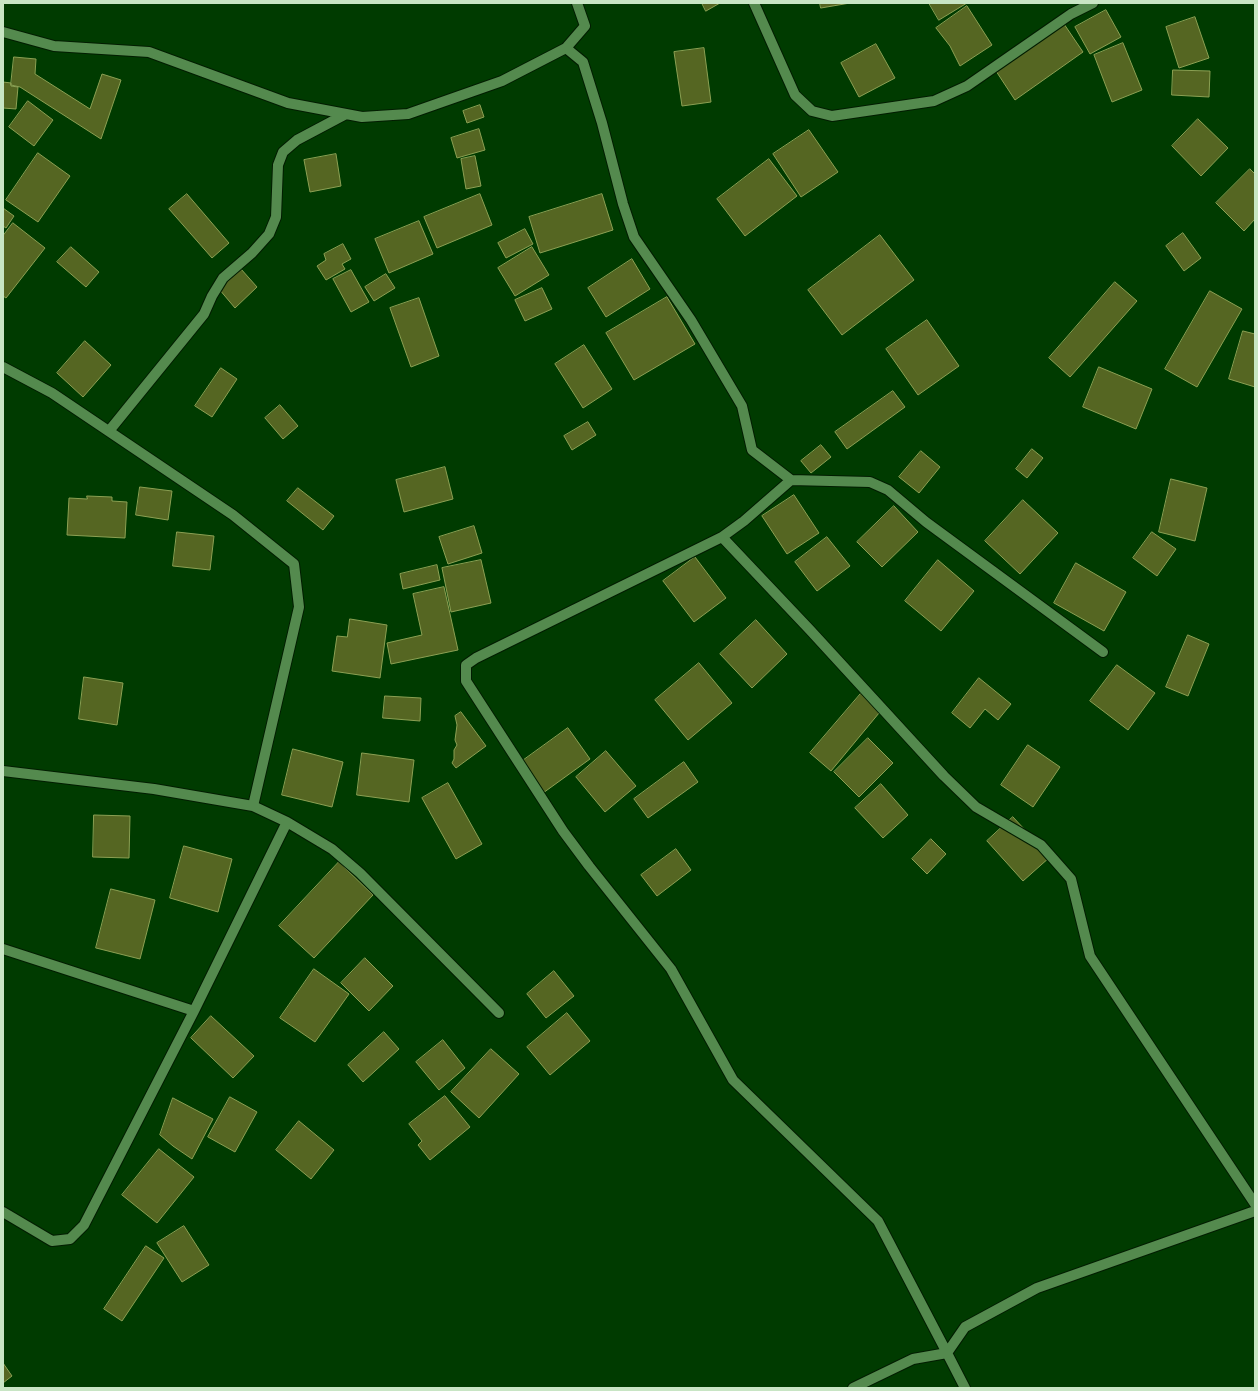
<!DOCTYPE html>
<style>
body{margin:0}
#map{position:relative;width:1258px;height:1391px;overflow:hidden;background:#003b00;font-family:Lato,sans-serif}
canvas{display:block}
.frame{position:absolute;inset:0;border:4px solid #c8e5c4;pointer-events:none}
</style>
<div id="map">
<canvas width="1258" height="1391"></canvas>
<div class="frame"></div>
</div>
<script>
const c = document.querySelector('canvas').getContext('2d');
c.lineJoin = 'round';
function fillPath(path, color) { c.fillStyle = color; c.fill(path, 'evenodd'); }
function strokePath(path, color, width, dash) { c.strokeStyle = color; c.lineWidth = width; c.lineCap = dash ? 'butt' : 'round'; c.setLineDash(dash || []); c.stroke(path); }
const building = new Path2D(`
 M702 3H720L706 11Z
 M820 3H850L821 8Z
 M929 3H967L939 20Z
 M967 6 992 45 960 66 950 46 936 28Z
 M1106 10 1121 37 1090 54 1075 27Z
 M1195 17 1209 58 1179 68 1166 27Z
 M1062 21 1083 52 1015 100 994 68Z
 M1123 43 1142 90 1112 102 1094 55Z
 M876 44 895 78 859 97 841 63Z
 M704 48 711 102 682 106 674 52Z
 M14 57 36 59 35 74 90 109 102 74 121 80 101 139 20 87 11 85Z
 M1173 70 1210 71 1209 97 1172 95Z
 M3 82 11 83V86L18 87 16 109 3 108Z
 M28 101 53 120 34 146 9 127Z
 M480 105 484 117 467 123 463 111Z
 M1198 119 1228 148 1201 176 1172 146Z
 M479 129 485 150 457 158 451 138Z
 M809 130 838 172 801 197 773 154Z
 M38 153 70 176 38 222 6 200Z
 M336 154 341 186 310 192 304 160Z
 M475 156 481 186 466 189 461 159Z
 M769 159 797 196 745 236 717 199Z
 M1250 169 1255 174V219L1244 231 1216 203Z
 M187 194 229 243 212 258 169 209Z
 M480 194 492 225 437 248 424 217Z
 M602 194 613 230 540 253 529 217Z
 M3 208 14 216 6 228 3 226Z
 M419 221 433 254 389 273 375 239Z
 M13 223 45 248 6 298 3 296V236Z
 M525 229 533 244 506 258 498 243Z
 M1183 233 1201 258 1184 271 1166 246Z
 M880 235 914 280 842 335 808 290Z
 M343 244 351 259 342 264 345 269 326 280 317 266 326 260 324 254Z
 M71 247 99 272 86 287 57 262Z
 M532 247 549 275 515 296 498 268Z
 M632 259 650 289 606 317 588 288Z
 M241 269 257 287 235 308 219 289Z
 M351 270 369 302 351 312 333 279Z
 M386 274 395 288 374 301 365 287Z
 M1115 282 1137 301 1070 377 1049 358Z
 M542 288 552 309 525 321 515 300Z
 M1210 291 1242 309 1197 387 1165 369Z
 M667 297 695 344 634 380 606 333Z
 M419 298 439 356 411 367 390 308Z
 M927 320 959 366 918 395 886 349Z
 M1243 331 1255 334V387L1229 379Z
 M85 341 111 365 83 397 57 373Z
 M584 345 612 389 583 408 555 364Z
 M1099 367 1152 389 1136 429 1083 407Z
 M221 368 237 379 212 417 195 406Z
 M893 391 905 407 847 449 835 432Z
 M280 405 298 426 283 439 265 418Z
 M588 422 596 435 572 450 564 436Z
 M821 445 831 457 811 473 801 461Z
 M1032 449 1043 458 1027 478 1016 469Z
 M921 451 940 467 919 493 899 477Z
 M445 467 453 499 404 512 396 480Z
 M1171 479 1207 488 1195 541 1159 532Z
 M140 487 172 491 168 520 136 515Z
 M298 488 334 516 323 530 287 501Z
 M794 495 819 533 787 554 762 516Z
 M87 496 112 497V501L127 502 125 538 67 535 69 498 87 499Z
 M1023 500 1058 533 1020 574 985 541Z
 M894 506 918 532 882 567 857 542Z
 M474 526 482 553 448 564 439 537Z
 M177 532 214 536 210 570 173 566Z
 M1152 532 1176 549 1157 576 1133 558Z
 M827 537 850 566 817 591 795 562Z
 M695 557 726 598 694 622 663 581Z
 M481 560 491 603 451 612 442 568Z
 M938 560 974 591 941 631 905 601Z
 M1076 563 1126 592 1104 631 1054 603Z
 M437 565 440 580 403 589 400 574Z
 M444 587 458 650 391 664 387 643 422 635 413 594Z
 M350 619 387 625 380 678 332 671 337 636 347 637Z
 M756 620 787 654 752 688 720 654Z
 M1188 635 1209 644 1188 696 1166 687Z
 M699 663 732 703 688 740 655 700Z
 M1117 665 1155 693 1128 730 1090 701Z
 M84 677 123 683 117 725 79 719Z
 M979 678 1011 704 998 720 985 709 970 728 952 713Z
 M864 690 884 707 831 771 810 753Z
 M385 696 421 698 420 721 383 718Z
 M461 712 486 746 456 768 452 763 454 759V750L457 745 455 740 457 725 455 716Z
 M568 728 590 759 543 793 521 762Z
 M868 738 893 763 859 797 834 772Z
 M1028 745 1060 767 1033 807 1001 785Z
 M293 749 343 762 332 807 282 795Z
 M606 751 636 786 605 812 576 777Z
 M362 753 414 760 409 802 357 795Z
 M684 762 698 782 648 818 634 799Z
 M448 783 482 844 456 859 422 798Z
 M881 784 908 815 883 838 855 808Z
 M94 815 130 816 129 858 93 857Z
 M1013 817 1050 857 1023 881 987 841Z
 M931 839 946 854 927 874 912 859Z
 M184 846 232 859 218 912 170 898Z
 M676 849 691 870 657 896 641 875Z
 M339 862 373 895 314 958 279 926Z
 M111 889 155 900 140 959 96 948Z
 M365 958 393 986 369 1011 341 983Z
 M314 969 349 994 315 1042 280 1018Z
 M554 971 574 996 546 1018 527 994Z
 M567 1013 590 1041 550 1075 527 1047Z
 M211 1016 254 1056 233 1078 191 1038Z
 M384 1032 399 1049 363 1082 348 1065Z
 M443 1040 465 1068 439 1090 416 1062Z
 M491 1049 519 1074 479 1118 451 1092Z
 M445 1096 470 1127 430 1160 418 1145 422 1141 409 1124Z
 M230 1097 257 1112 235 1152 208 1137Z
 M173 1098 213 1119 192 1159 173 1146 160 1135Z
 M299 1121 334 1150 311 1179 276 1150Z
 M159 1149 194 1177 157 1223 122 1195Z
 M184 1226 209 1265 182 1282 157 1243Z
 M146 1246 164 1258 122 1321 104 1309Z
 M3 1363 12 1376 3 1383Z`);
fillPath(building, '#562');
strokePath(building, '#8ba053', 1);
const minor = new Path2D(`
 M754 3 795 95 812 111 832 116 934 101 967 86 1071 14 1093 3
 M3 32 54 46 149 52 288 103 362 117 408 114 502 81 566 48 585 26 577 3
 M566 48 583 62 602 123 623 204 634 237 691 320 742 406 752 450 791 480 744 521 722 537 476 658 466 665V681L563 831 589 866 671 969 733 1080 878 1221 947 1353 913 1359 853 1388
 M3 367 52 393 233 515 294 564 299 607 253 806
 M109 431 204 314 212 296 223 278 252 253 269 234 276 217 278 165 283 152 297 140 346 114
 M791 480 870 482 888 490 926 522 1103 652
 M722 537 810 630 944 776 976 807 1041 845 1071 879 1090 956 1255 1204
 M3 771 154 789 253 806 287 822 332 849 360 873 499 1013
 M3 949 194 1011
 M3 1212 52 1241 70 1239 84 1225 194 1011 287 822
 M965 1388 947 1353 965 1327 1037 1288 1255 1211`);
strokePath(minor, '#021d01', 12);
strokePath(minor, '#548a4e', 10);
</script>
